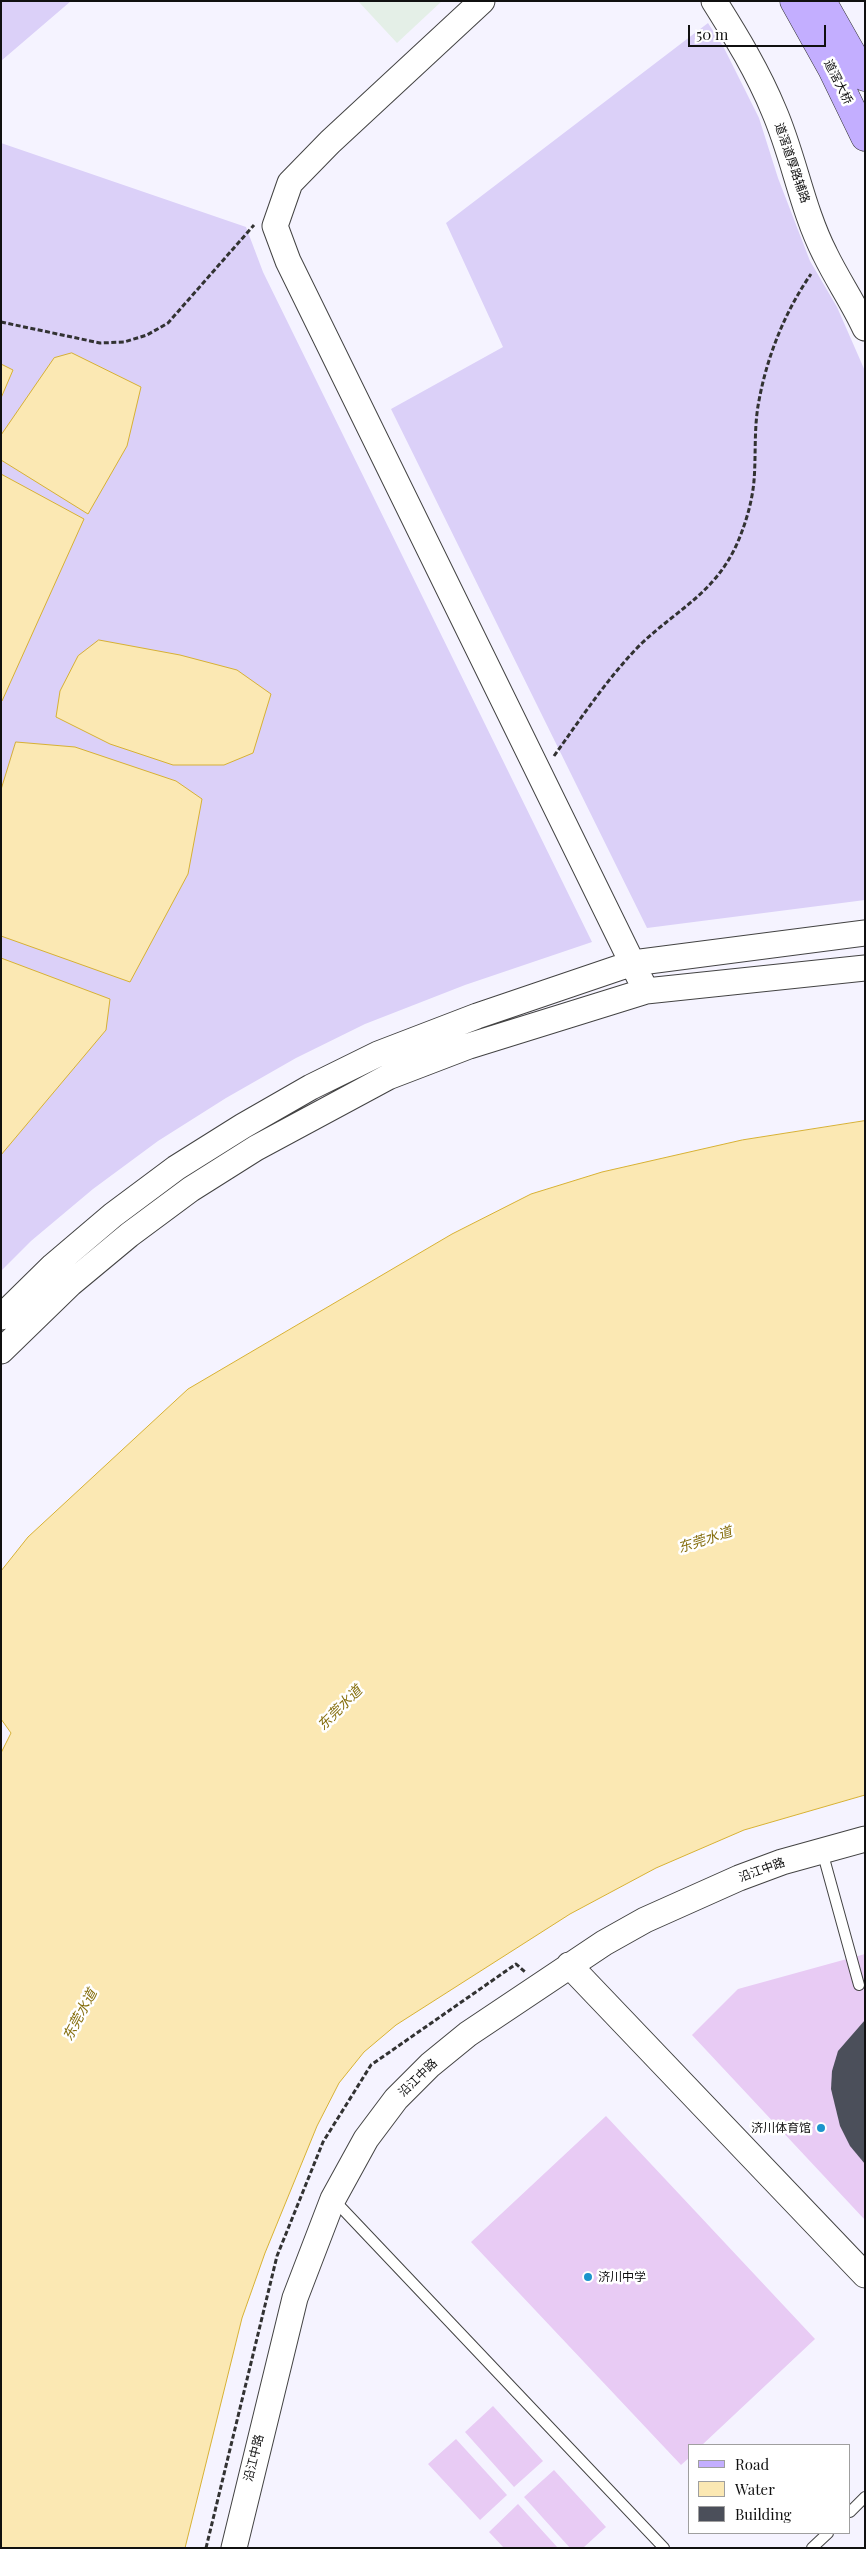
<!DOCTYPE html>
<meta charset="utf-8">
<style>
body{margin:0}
#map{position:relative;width:866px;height:2549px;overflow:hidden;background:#f5f3ff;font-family:"Playfair Display",serif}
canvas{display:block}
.frame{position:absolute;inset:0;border:2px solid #101010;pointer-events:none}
.legend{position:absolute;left:688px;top:2444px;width:162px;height:90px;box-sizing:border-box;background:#fff;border:1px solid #9f9f9f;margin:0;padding:6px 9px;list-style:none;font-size:15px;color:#101010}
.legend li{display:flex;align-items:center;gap:10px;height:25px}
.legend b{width:25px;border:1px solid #9f9f9f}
.scale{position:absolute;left:688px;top:25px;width:138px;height:22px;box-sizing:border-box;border:2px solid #101010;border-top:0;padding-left:6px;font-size:15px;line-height:18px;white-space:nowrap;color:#101010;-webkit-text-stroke:4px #fff;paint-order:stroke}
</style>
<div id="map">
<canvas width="866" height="2549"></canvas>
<div class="frame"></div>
<ul class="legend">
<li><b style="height:6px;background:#c3aeff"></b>Road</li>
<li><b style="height:14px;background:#fbe8b3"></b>Water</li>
<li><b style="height:14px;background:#4b4f5a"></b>Building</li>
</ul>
<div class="scale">50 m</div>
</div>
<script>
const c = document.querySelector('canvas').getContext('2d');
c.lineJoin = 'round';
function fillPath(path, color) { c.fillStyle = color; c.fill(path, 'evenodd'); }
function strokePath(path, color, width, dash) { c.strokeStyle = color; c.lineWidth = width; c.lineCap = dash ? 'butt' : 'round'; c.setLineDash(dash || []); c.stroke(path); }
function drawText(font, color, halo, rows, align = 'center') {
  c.font = font + ' "Playfair Display","Noto Sans SC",serif'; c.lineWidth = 5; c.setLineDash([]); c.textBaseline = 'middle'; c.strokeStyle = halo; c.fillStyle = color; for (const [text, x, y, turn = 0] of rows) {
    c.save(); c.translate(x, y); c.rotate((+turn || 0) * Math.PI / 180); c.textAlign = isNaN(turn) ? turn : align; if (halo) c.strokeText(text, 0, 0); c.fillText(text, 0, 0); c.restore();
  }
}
fillPath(new Path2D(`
 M358 1H442L397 43Z`), '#e4efe7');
fillPath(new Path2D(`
 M1 1H71L1 61Z
 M708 23 724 48 759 118 778 178 810 261 837 307 865 371V900L647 928 391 409 503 347 446 223Z
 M1 143 246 227 263 272 592 942 465 985 365 1024 296 1058 226 1098 158 1141 93 1189 31 1241 1 1271Z`), '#dbd0f8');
fillPath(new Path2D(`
 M865 1954V2220L692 2035 738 1989Z
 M606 2116 815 2339 702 2445H690V2457L681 2465 471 2242Z
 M493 2406 543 2461 514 2487 465 2432Z
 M456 2439 507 2495 480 2520 428 2464Z
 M554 2470 606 2527 583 2548H570L524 2497Z
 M518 2504 558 2548H504L489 2532Z`), '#e8cbf4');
const water = new Path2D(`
 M72 353 141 387 127 446 88 514 1 460V435L54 358Z
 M1 364 13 370 1 398Z
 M1 474 84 519 2 701H1Z
 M99 640 180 655 237 670 271 694 253 753 224 765H173L110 744 56 717 60 691 78 656Z
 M16 742 75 747 176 781 202 799 188 874 130 982 1 936V790Z
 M1 958 110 999 106 1030 1 1155Z
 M865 1121V1795L744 1830 656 1868 570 1914 396 2025 364 2052 339 2083 317 2126 265 2253 242 2318 185 2548H1V1753L11 1733 1 1719V1571L28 1537 188 1389 452 1234 531 1194 602 1172 742 1140Z`);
fillPath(water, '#fbe8b3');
strokePath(water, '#d7b134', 1);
fillPath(new Path2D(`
 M865 2020V2164L850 2146 840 2126 831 2089 832 2071 838 2051Z`), '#4b4f5a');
const service = new Path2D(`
 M822 1851 859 1985
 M334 2200 664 2548
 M850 2512 865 2497
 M812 2548 828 2533`);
const tertiary = new Path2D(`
 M482 1 330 142 290 183 275 226 288 261 646 991
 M714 1C736 36 758 72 774 111 794 157 802 209 825 254 837 279 853 302 865 328
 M1 1317 53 1266 113 1215 176 1168 243 1126 311 1087 378 1054 477 1016 633 963 865 933
 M1 1351 70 1284 129 1235 191 1189 256 1148 388 1077 469 1046 646 991 865 968
 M569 1965 865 2275
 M234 2548 295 2298 333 2199 366 2139 396 2099 430 2065 468 2034 604 1943 645 1920 739 1878 782 1862 865 1839`);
const secondary = new Path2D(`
 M794 1 832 69 865 137
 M822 1 865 77`);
strokePath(service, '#434343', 12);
strokePath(tertiary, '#434343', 27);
strokePath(secondary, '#323232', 29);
strokePath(new Path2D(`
 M1 322 100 343 124 342 147 335 168 323 254 225
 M554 756C582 717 608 677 642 643 677 610 714 593 736 546 745 526 752 503 754 481 756 456 754 431 758 406 766 359 784 313 811 274
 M206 2548 277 2256 323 2142 371 2065 516 1964 525 1972`), '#323232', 3, [5, 2.5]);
strokePath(service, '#fff', 10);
strokePath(tertiary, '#fff', 25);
strokePath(secondary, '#c3aeff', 28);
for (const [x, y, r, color] of [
 [821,2128,5,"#1c94cc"],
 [588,2277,5,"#1c94cc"]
]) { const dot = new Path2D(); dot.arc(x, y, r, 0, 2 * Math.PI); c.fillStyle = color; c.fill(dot); strokePath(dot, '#fff', 2); }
drawText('12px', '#101010', '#fff', [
 ["道滘大桥",838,82,63],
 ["道滘道厚路辅路",792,163,71],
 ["沿江中路",762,1870,-20],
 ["沿江中路",418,2078,-44],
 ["沿江中路",254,2458,-76]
]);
drawText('12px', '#101010', '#fff', [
 ["济川体育馆",811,2128],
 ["济川中学",598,2277,"left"]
], 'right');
drawText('italic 14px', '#866f0f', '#fff', [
 ["东莞水道",705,1540,-18],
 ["东莞水道",340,1708,-45],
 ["东莞水道",80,2015,-62]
]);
</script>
